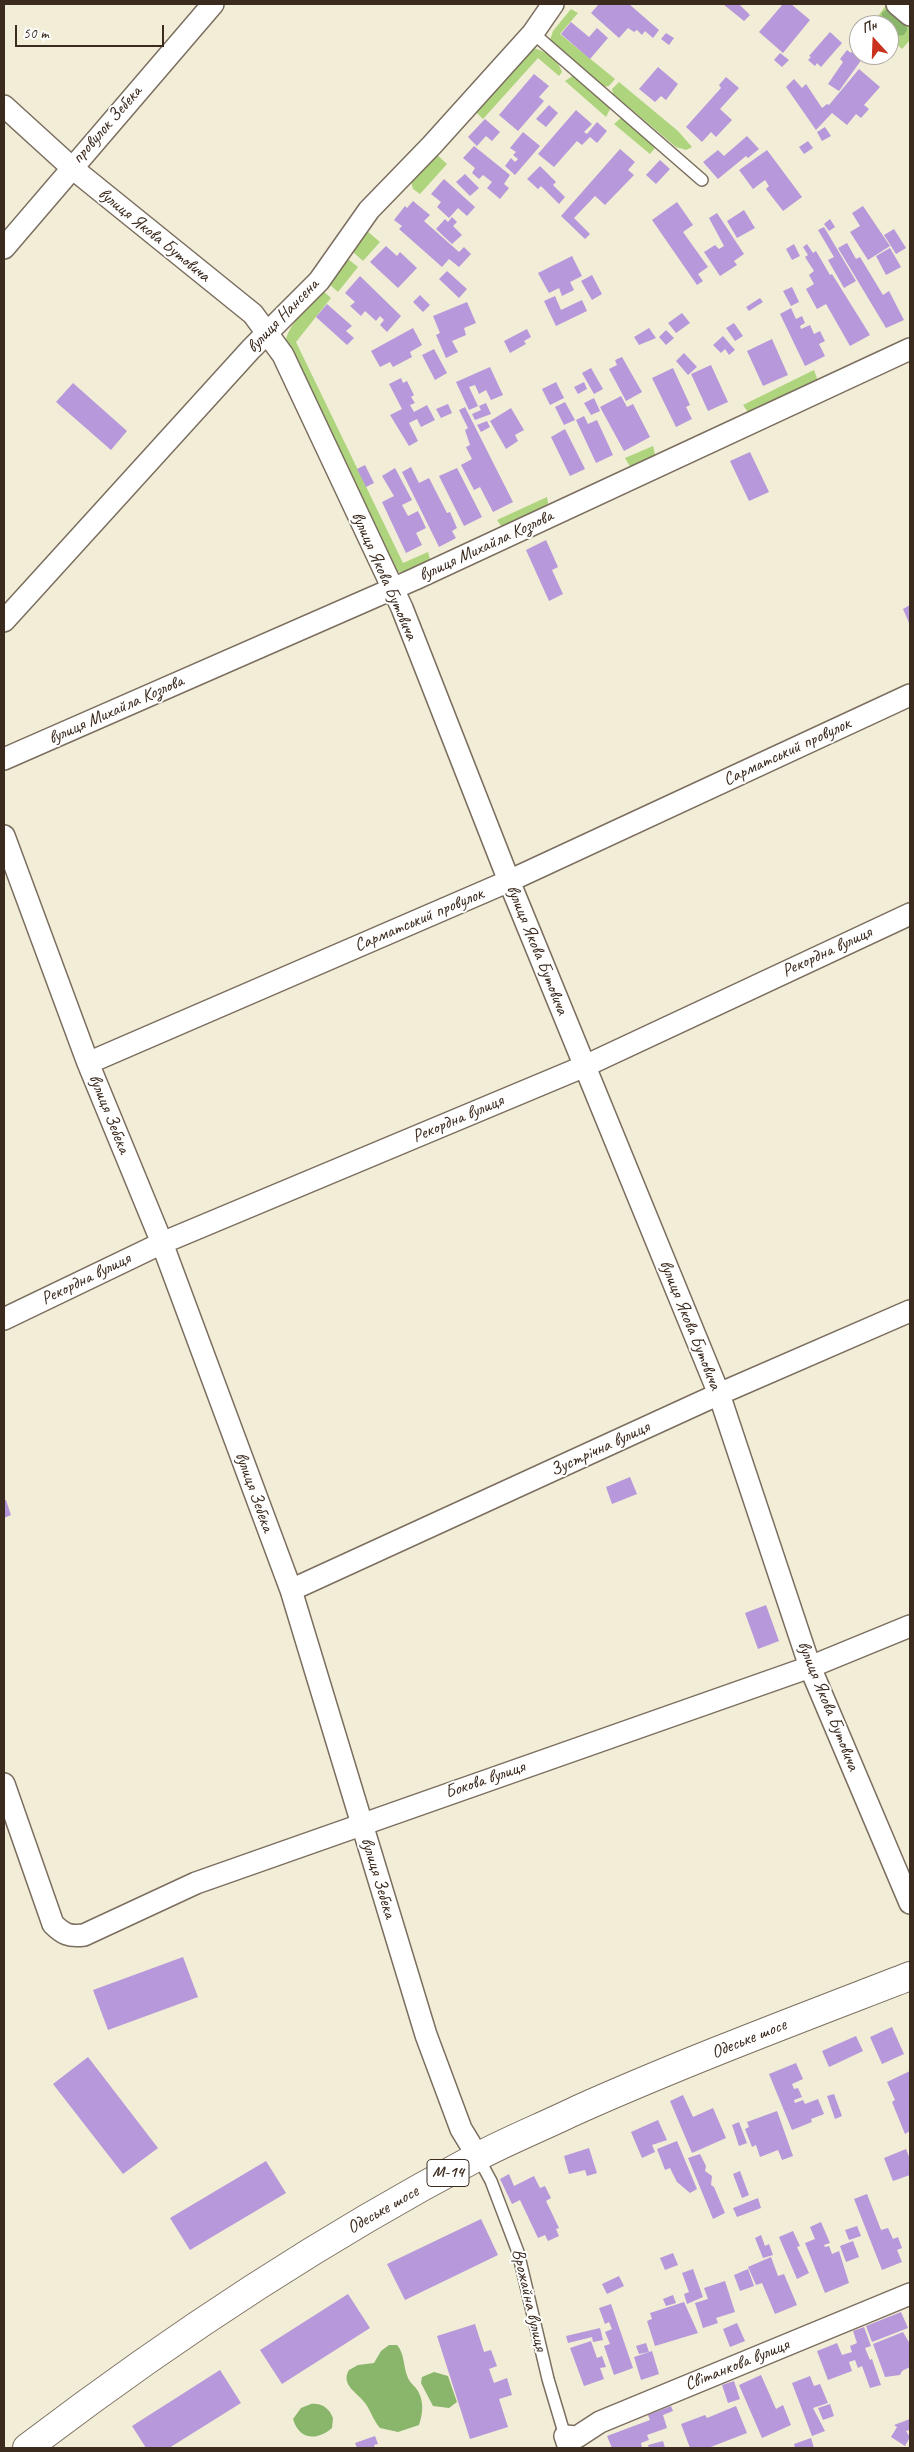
<!DOCTYPE html>
<meta charset="utf-8">
<style>
body{margin:0}
#map{position:relative;width:914px;height:2452px;overflow:hidden;background:#f1edd7;font-family:Caveat,sans-serif}
canvas{display:block}
.frame{position:absolute;inset:0;border:5px solid #3b2a1e;pointer-events:none}
.north{position:absolute;left:849px;top:15px;width:50px;height:50px;box-sizing:border-box;background:#fff;border:1px solid #b1aaa5;border-radius:50%;rotate:340deg;font-size:14px;font-weight:700;line-height:20px;text-align:center;color:#3b2a1e}
.north::after{content:'';display:block;margin:auto;width:18px;height:22px;background:#c8321e;clip-path:polygon(50% 0,100% 100%,50% 72%,0 100%)}
.scale{position:absolute;left:15px;top:25px;width:149px;height:22px;box-sizing:border-box;border:2px solid #3b2a1e;border-top:0;padding-left:6px;font-size:15px;line-height:18px;white-space:nowrap;color:#3b2a1e;-webkit-text-stroke:4px #fff;paint-order:stroke}
</style>
<div id="map">
<canvas width="914" height="2452"></canvas>
<div class="frame"></div>
<div class="north">Пн</div>
<div class="scale">50 m</div>
</div>
<script>
const c = document.querySelector('canvas').getContext('2d');
c.lineJoin = 'round';
function fillPath(path, color) { c.fillStyle = color; c.fill(path, 'evenodd'); }
function strokePath(path, color, width, dash) { c.strokeStyle = color; c.lineWidth = width; c.lineCap = dash ? 'butt' : 'round'; c.setLineDash(dash || []); c.stroke(path); }
function drawText(font, color, halo, rows, align = 'center') {
  c.font = font + ' Caveat,sans-serif'; c.lineWidth = 4; c.setLineDash([]); c.textBaseline = 'middle'; c.strokeStyle = halo; c.fillStyle = color; for (const [text, x, y, turn = 0] of rows) {
    c.save(); c.translate(x, y); c.rotate((+turn || 0) * Math.PI / 180); c.textAlign = isNaN(turn) ? turn : align; if (halo) c.strokeText(text, 0, 0); c.fillText(text, 0, 0); c.restore();
  }
}
fillPath(new Path2D(`
 M887 4H890L910 22V40L902 49 889 37V25H876L873 23Z
 M571 9 578 13 560 34 615 79 609 86 604 87 550 40 553 31Z
 M532 48C544 50 558 59 562 72L559 76 538 58 483 119 474 110Z
 M574 75 611 107 606 117 565 81Z
 M619 82 678 131 692 147 686 150 676 147 613 94 612 89Z
 M622 117 655 148 650 154 614 124Z
 M435 153 447 164 420 194 413 189 410 178Z
 M367 231 380 242 363 261 353 252Z
 M348 259 358 267 338 292 329 284Z
 M323 291 331 298 296 342 403 563 428 552 431 563 410 571 395 572 285 345C287 323 310 306 323 291Z
 M814 370 819 384 750 415 743 405Z
 M653 446 656 459 632 470 625 458Z
 M547 497 549 509 504 530 497 520Z`), '#aed47d');
fillPath(new Path2D(`
 M888 8 906 23 907 30 904 35 897 36 889 31V25H884L881 20 882 13Z
 M389 2345H397C405 2354 403 2367 408 2378 410 2383 415 2386 418 2391 424 2402 423 2413 419 2425L398 2432 380 2428C373 2420 371 2411 365 2403 358 2393 340 2385 349 2370L358 2365 374 2363 381 2351Z
 M434 2372 448 2376 457 2402 449 2408 433 2406 421 2383 422 2377Z
 M311 2404C322 2403 329 2408 333 2418L332 2428C317 2441 299 2440 293 2419L301 2408Z`), '#8ab66c');
fillPath(new Path2D(`
 M599 4H629L659 30 653 38 645 31 642 35 637 30 634 32 628 28 619 38 591 13Z
 M723 4H739L750 15 744 21Z
 M783 4H791L810 20 783 53 759 32Z
 M571 22 589 37 597 28 608 38 590 59 561 34Z
 M830 32 842 43 821 67 817 63 815 66 808 60 811 57 809 56Z
 M666 33 674 38 669 45 661 39Z
 M855 46 859 48V55H865L839 91 828 84 843 62 840 59 847 50 851 53Z
 M780 53 789 60 782 67 774 60Z
 M658 67 678 84 666 100 661 96 655 102 639 89Z
 M859 69 880 87 864 105 869 109 861 118 856 114 847 125 832 113 816 130 786 87 794 79 802 88 806 84 822 108 827 104 829 105Z
 M534 74 549 86 539 97 544 101 518 131 499 115Z
 M726 77 739 88 720 109 732 120 716 137 711 132 702 142 686 127 721 88 719 85Z
 M549 105 558 113 546 127 536 119Z
 M576 110 592 124 584 132 587 134 597 122 607 131 597 143 590 137 582 145 577 141 554 167 538 154Z
 M485 119 500 132 492 141 486 136 477 146 468 137Z
 M825 127 831 136 822 141 817 132Z
 M523 132 540 146 515 175 505 166 511 158 515 162 518 159 513 155 516 152 510 148Z
 M747 136 759 149 748 158 746 156 718 179 703 162 718 150 724 156Z
 M808 141 813 148 804 154 799 147Z
 M474 146 510 175 504 184 509 188 500 199 487 188 492 182 483 175 479 179 472 173 475 168 463 158Z
 M620 149 635 162 628 170 634 175 605 205 595 196 574 218 590 234 585 239 561 216Z
 M767 150 802 197 783 211 766 189 769 186 765 180 753 189 739 170Z
 M660 160 670 169 656 184 646 175Z
 M540 166 556 182 553 185 565 197 559 204 541 186 538 189 527 179Z
 M465 174 479 188 470 196 456 182Z
 M444 179 475 207 467 216 458 208 449 218 437 207 441 202 431 194Z
 M413 201 430 215 424 221 459 252 464 247 471 254 459 267 449 259 442 267 399 229 402 226 394 220 405 206 407 208Z
 M677 202 693 225 683 232 708 267 698 274 703 281 697 285 652 220Z
 M863 206 890 246 868 260 850 232 860 226 852 213Z
 M744 210 755 228 737 238 727 221Z
 M717 213 744 254 734 261 737 265 720 276 704 252 715 245 719 249 724 246 709 218Z
 M452 217 457 222 453 226 462 235 452 244 436 229 445 219 448 222Z
 M830 219 835 227 829 231 824 224Z
 M824 227 856 281 844 288 828 260 834 257 818 230Z
 M894 229 906 248 896 254 884 235Z
 M847 243 856 259 860 257 883 295 889 291 904 320 886 328 838 248Z
 M794 244 800 256 792 260 786 249Z
 M807 244 813 253 816 251 830 275 832 274 870 335 850 346 826 304 817 309 806 289 814 284 809 275 814 271 805 257 808 255 803 247Z
 M386 246 397 256 400 252 417 268 398 288 370 262Z
 M890 248 901 267 886 275 876 256Z
 M572 256 582 276 570 282 574 290 562 296 559 288 549 293 538 273Z
 M447 271 467 289 459 298 439 279Z
 M592 275 602 294 592 300 581 281Z
 M360 276 401 316 387 332 380 325 384 320 380 316 376 321 365 311 361 316 350 306 355 302 345 293Z
 M792 287 799 302 791 306 783 291Z
 M420 295 430 305 423 312 413 302Z
 M555 296 561 310 582 300 587 311 556 326 544 301Z
 M760 298 763 302 749 311 746 307Z
 M467 302 476 323 464 328 466 335 452 341 458 352 446 358 436 335 440 333 433 316Z
 M327 304 352 326 346 331 354 338 347 345 316 317Z
 M791 308 796 319 802 316 805 323 800 326 801 329 810 325 814 334 820 331 825 341 819 344 825 356 805 366 780 314Z
 M682 313 690 323 676 333 668 323Z
 M734 323 743 336 735 341 726 328Z
 M413 328 422 345 410 352 412 357 393 367 390 362 380 367 371 351Z
 M649 328 656 338 639 345 634 337Z
 M527 329 531 337 524 341 526 344 510 353 504 341Z
 M666 330 674 338 666 345 659 337Z
 M723 336 735 350 729 355 725 349 721 353 713 345Z
 M772 339 788 375 763 386 747 351Z
 M434 349 447 373 435 380 422 355Z
 M684 353 697 367 688 375 676 361Z
 M622 357 642 392 626 401 609 369 617 365 615 360Z
 M711 365 728 402 708 411 691 374Z
 M490 367 503 395 491 400 486 390 479 394 475 385 469 387 478 406 469 410 456 382Z
 M591 368 603 389 594 394 582 373Z
 M673 368 690 405 686 407 692 419 676 427 652 378Z
 M401 378 403 383 407 381 414 395 411 397 415 403 410 405 414 412 427 405 435 420 421 427 417 419 409 423 418 441 409 446 390 415 402 409 389 384Z
 M556 382 564 398 550 405 542 389Z
 M584 382 587 389 578 394 574 387Z
 M73 383 127 431 111 450 56 402Z
 M621 396 627 407 633 404 650 437 624 451 600 407Z
 M594 398 600 411 591 415 584 403Z
 M565 402 575 420 564 425 555 407Z
 M486 403 491 414 475 420 472 414 481 410 479 406Z
 M448 404 452 413 441 418 436 409Z
 M465 407 513 502 493 512 480 487 474 490 461 465 472 459 466 447 470 445 465 430 468 428 459 410Z
 M511 408 524 430 515 435 518 441 506 449 490 421Z
 M584 416 588 424 597 420 613 455 596 463 576 420Z
 M487 421 490 427 481 432 477 425Z
 M565 429 585 469 570 476 551 437Z
 M750 452 769 492 749 501 730 461Z
 M365 465 374 483 366 487 357 469Z
 M411 467 419 483 429 478 447 513 450 512 457 528 452 531 456 538 439 547 402 472Z
 M395 468 412 500 402 505 408 516 418 511 426 528 416 533 422 545 406 553 382 502 394 496 382 476Z
 M457 468 482 517 464 526 439 476Z
 M546 540 558 567 552 570 563 594 549 601 526 550Z
 M910 605V625L903 609Z
 M630 1477 637 1494 612 1504 606 1487Z
 M4 1500H6L11 1515 4 1518Z
 M766 1605 779 1641 758 1649 745 1613Z
 M183 1957 198 1997 108 2030 93 1990Z
 M892 2027 904 2054 882 2064 870 2037Z
 M856 2036 863 2051 829 2067 822 2051Z
 M88 2057 158 2148 123 2174 53 2084Z
 M796 2063 803 2079 792 2084 794 2089 798 2088 802 2097 794 2100 795 2103 803 2100 805 2104 818 2099 824 2114 811 2119 812 2122 792 2130 769 2074Z
 M910 2071V2131L905 2134 892 2102 895 2100 887 2082Z
 M834 2094 842 2116 835 2119 827 2096Z
 M683 2095 693 2117 713 2108 726 2138 692 2153 670 2101Z
 M777 2111 793 2156 782 2160 778 2150 760 2157 756 2145 752 2147 745 2129 749 2127 747 2122Z
 M658 2120 667 2140 652 2145 655 2152 642 2158 631 2132Z
 M739 2122 747 2143 739 2146 732 2125Z
 M677 2141 697 2189 690 2193 677 2182 670 2168 665 2170 657 2149Z
 M589 2148 597 2173 587 2176 585 2170 569 2174 564 2156Z
 M906 2149 910 2159V2175L893 2181 884 2158Z
 M700 2154 706 2166 705 2171 712 2176 711 2185 714 2187 725 2213 713 2219 688 2158Z
 M266 2161 286 2193 190 2250 170 2218Z
 M740 2171 749 2195 742 2198 733 2174Z
 M509 2174 514 2186 534 2176 540 2188 545 2186 551 2198 546 2201 559 2228 556 2229 559 2236 548 2241 545 2235 538 2238 520 2200 512 2204 500 2179Z
 M867 2194 881 2230 888 2228 893 2239 898 2237 902 2248 897 2250 902 2262 882 2270 854 2199Z
 M758 2198 761 2208 737 2217 733 2208Z
 M481 2219 498 2255 405 2300 387 2264Z
 M821 2222 830 2243 824 2245 825 2247 829 2246 832 2254 839 2251 849 2283 825 2293 805 2243 815 2239 810 2227Z
 M857 2226 861 2236 849 2240 845 2230Z
 M793 2231 800 2246 797 2247 809 2273 797 2279 779 2237Z
 M761 2235 765 2246 769 2244 773 2255 763 2258 755 2238Z
 M853 2241 859 2257 846 2262 840 2246Z
 M673 2253 678 2265 665 2270 660 2258Z
 M771 2257 778 2276 784 2274 797 2305 775 2314 762 2283 756 2285 748 2267Z
 M693 2269 703 2297 687 2304 684 2294 689 2292 682 2273Z
 M748 2269 754 2286 740 2291 734 2275Z
 M619 2276 624 2286 607 2294 602 2284Z
 M725 2281 735 2312 716 2318 718 2323 703 2328 695 2303 708 2299 704 2288Z
 M348 2294 370 2328 282 2384 260 2350Z
 M673 2295 676 2303 666 2306 663 2299Z
 M684 2302 698 2333 655 2346 647 2321 652 2319 650 2313Z
 M611 2304 633 2368 614 2375 604 2346 610 2344 605 2332 612 2329 609 2322 605 2324 599 2308Z
 M901 2312 908 2328 872 2342 866 2326Z
 M737 2323 745 2341 730 2347 723 2329Z
 M475 2324 484 2352 491 2350 497 2366 489 2369 494 2383 507 2378 512 2395 499 2399 508 2427 470 2439 437 2336Z
 M864 2327 871 2346 865 2348 870 2360 872 2359 881 2385 870 2388 862 2366 858 2368 855 2360 849 2362 852 2371 828 2380 817 2351 837 2343 842 2355 852 2352 850 2346 857 2343 853 2331Z
 M600 2328 603 2340 593 2342 592 2337 568 2343 566 2336Z
 M903 2332 910 2344V2367L902 2371 900 2375 885 2377 873 2344Z
 M591 2341 597 2358 602 2356 606 2367 600 2368 604 2379 584 2386 570 2348Z
 M646 2343 649 2352 639 2354 636 2346Z
 M652 2351 659 2374 641 2380 634 2357Z
 M220 2370 241 2403 169 2448H146L132 2426Z
 M761 2375 776 2409 783 2405 791 2425 762 2438 739 2385Z
 M810 2376 814 2386 820 2384 828 2403 813 2408 825 2431 812 2436 792 2383Z
 M734 2381 740 2399 728 2403 722 2385Z
 M830 2404 834 2416 823 2420 818 2408Z
 M671 2406 673 2411 663 2415 667 2428 647 2435 649 2440 641 2443 642 2448H612L607 2436 650 2420 648 2415Z
 M736 2406 747 2433 708 2448H690L681 2424 705 2415 707 2418Z
 M910 2419V2430L906 2431 910 2437 905 2446 891 2437 897 2427 894 2425Z
 M375 2436 378 2444 374 2445 375 2448H357L355 2443Z
 M811 2438 814 2448H795L794 2444Z
 M663 2441 665 2448H649L648 2445Z`), '#b798da');
const lane = new Path2D(`
 M533 33 702 180
 M478 2157 491 2181 518 2252 548 2379 565 2436`);
const street = new Path2D(`
 M897 4 910 15
 M4 106 71 167 253 314 283 355 402 608 509 881 719 1394 810 1667 910 1903
 M4 248 213 4
 M4 621 251 349 319 281 369 210 432 145 533 33 553 4
 M4 759 415 579 910 349
 M4 836 88 1063 162 1243 291 1590 426 2035 461 2129 478 2157
 M88 1063 509 881 910 695
 M4 1319 162 1243 585 1066 910 914
 M291 1590 719 1394 910 1311
 M4 1784 53 1924C63 1934 69 1937 84 1935L196 1883 810 1667 910 1626
 M569 2448 565 2436 577 2437 600 2422 910 2294`);
const highway = new Path2D(`
 M27 2448C170 2339 318 2241 477 2157 509 2140 544 2126 577 2110 687 2061 799 2019 910 1976`);
strokePath(lane, '#7b6e5f', 14);
strokePath(street, '#7b6e5f', 24);
strokePath(highway, '#7b6e5f', 30);
strokePath(lane, '#fff', 11);
strokePath(street, '#fff', 21);
strokePath(highway, '#fff', 28);
for (const [x, y, w] of [
 [448,2173,42]
]) { const box = new Path2D(); box.roundRect(x - w / 2, y - 13.5, w, 27, 4); c.fillStyle = '#fff'; c.fill(box); strokePath(box, '#3b2a1e', 1); }
drawText('bold 16px', '#3b2a1e', null, [
 ["М-14",448,2173]
]);
drawText('18px', '#3b2a1e', '#fff', [
 ["провулок Зебека",107,125,-49],
 ["вулиця Якова Бутовича",154,235,39],
 ["вулиця Нансена",283,316,-46],
 ["вулиця Михайла Козлова",486,546,-25],
 ["вулиця Якова Бутовича",384,576,66],
 ["вулиця Михайла Козлова",116,710,-24],
 ["Сарматський провулок",787,752,-25],
 ["Сарматський провулок",419,920,-23],
 ["вулиця Якова Бутовича",537,950,68],
 ["Рекордна вулиця",827,952,-25],
 ["вулиця Зебека",109,1114,68],
 ["Рекордна вулиця",458,1119,-23],
 ["Рекордна вулиця",86,1279,-26],
 ["вулиця Якова Бутовича",690,1325,68],
 ["Зустрічна вулиця",600,1449,-25],
 ["вулиця Зебека",254,1492,70],
 ["вулиця Якова Бутовича",828,1706,68],
 ["Бокова вулиця",485,1780,-19],
 ["вулиця Зебека",378,1878,73],
 ["Одеське шосе",749,2039,-22],
 ["Одеське шосе",383,2210,-30],
 ["Врожайна вулиця",529,2300,77],
 ["Світанкова вулиця",737,2365,-22]
]);
</script>
